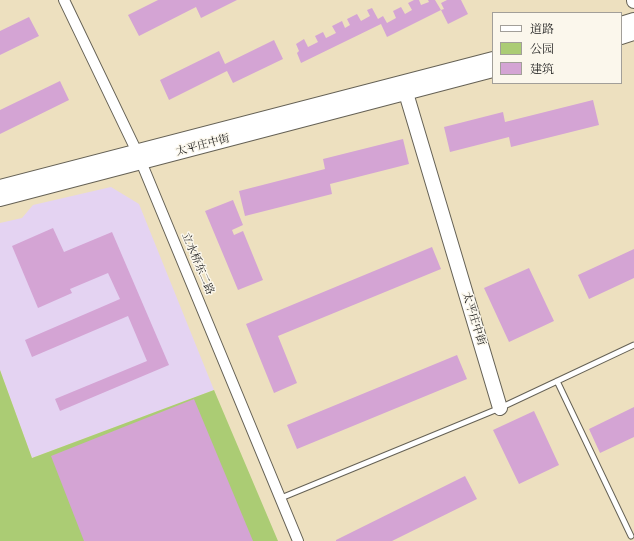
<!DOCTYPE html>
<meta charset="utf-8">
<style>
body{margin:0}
#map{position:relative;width:634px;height:541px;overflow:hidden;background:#ede0bf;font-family:"IM FELL English","Noto Serif SC",serif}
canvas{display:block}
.legend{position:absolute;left:492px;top:12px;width:130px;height:72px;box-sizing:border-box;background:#fbf7ec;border:1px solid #a29f99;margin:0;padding:5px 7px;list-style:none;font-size:12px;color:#1c1c1c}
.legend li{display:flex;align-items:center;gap:8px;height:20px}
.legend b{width:20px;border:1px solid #a29f99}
</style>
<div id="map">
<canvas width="634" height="541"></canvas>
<ul class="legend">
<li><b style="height:5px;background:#fff"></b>道路</li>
<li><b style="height:11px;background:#abcc74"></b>公园</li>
<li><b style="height:11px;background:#d4a4d4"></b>建筑</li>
</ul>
</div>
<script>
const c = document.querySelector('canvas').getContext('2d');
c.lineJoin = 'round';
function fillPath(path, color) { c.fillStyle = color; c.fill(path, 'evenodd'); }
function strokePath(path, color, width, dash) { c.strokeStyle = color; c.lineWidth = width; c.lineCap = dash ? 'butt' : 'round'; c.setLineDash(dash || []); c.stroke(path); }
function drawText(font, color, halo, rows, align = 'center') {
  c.font = font + ' "IM FELL English","Noto Serif SC",serif'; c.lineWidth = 3; c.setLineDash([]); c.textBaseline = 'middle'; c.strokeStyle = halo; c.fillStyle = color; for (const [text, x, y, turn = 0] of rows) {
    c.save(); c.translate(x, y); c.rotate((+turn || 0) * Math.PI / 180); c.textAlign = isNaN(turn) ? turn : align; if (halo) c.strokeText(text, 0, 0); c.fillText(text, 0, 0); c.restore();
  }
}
fillPath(new Path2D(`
 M111 187 139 204 214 390 32 458 0 370V223L22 218 33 205Z`), '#e4d3f2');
fillPath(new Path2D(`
 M0 370 32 458 214 390 278 541H0Z`), '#abcc74');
fillPath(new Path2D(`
 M158 0H237L201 18 196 7 139 36 128 15Z
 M414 0H419L421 5 429 2 428 0H435L441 10 387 37 381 24 301 63 297 53 299 51 296 44 304 39 308 47 318 42 315 36 323 32 326 38 336 33 332 26 342 21 345 28 350 25 347 19 357 14 361 21 370 16 367 10 372 8 378 19 383 16 387 23 396 18 393 11 401 7 405 14 412 10 408 3Z
 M447 0H461L468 14 448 24 441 10 444 9 441 3Z
 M29 17 39 36 0 55V31Z
 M274 40 283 59 233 83 227 71 169 100 160 80 219 51 225 64Z
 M60 81 69 100 0 134V110Z
 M593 100 599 125 511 147 509 137 450 152 444 127 503 112 505 122Z
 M403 139 409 164 330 184 332 194 245 216 239 191 325 169 323 159Z
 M233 200 243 225 232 230 234 235 243 231 263 280 238 290 205 211Z
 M53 228 64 252 112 232 169 365 60 411 55 399 147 361 128 316 32 357 25 340 120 299 108 273 70 289 72 293 38 308 12 246Z
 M432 247 441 269 278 336 297 383 274 393 246 324Z
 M634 249V278L589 299 578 275Z
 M529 268 554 321 509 342 484 288Z
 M457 355 467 379 297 449 287 425Z
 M194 399 253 541H84L51 456Z
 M634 407V437L600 453 589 429Z
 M534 411 559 465 519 484 493 430Z
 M465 476 477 499 392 541H336V540Z`), '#d4a4d4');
const lane = new Path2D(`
 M557 381 631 536
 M281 498 500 408 634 345`);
const street = new Path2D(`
 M64 0 137 152 298 541`);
const secondary = new Path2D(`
 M634 0V1
 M621 24 634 20
 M621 37 634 33
 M403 83 500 408
 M0 187 493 59
 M0 199 493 70`);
strokePath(lane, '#656155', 7);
strokePath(street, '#656155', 12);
strokePath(secondary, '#656155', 16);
strokePath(lane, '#fff', 5);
strokePath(street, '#fff', 10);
strokePath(secondary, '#fff', 14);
drawText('11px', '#1c1c1c', '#fbf7ec', [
 ["太平庄中街",203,146,-15],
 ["立水桥东二路",197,264,67],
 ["太平庄中街",473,319,73]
]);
</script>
